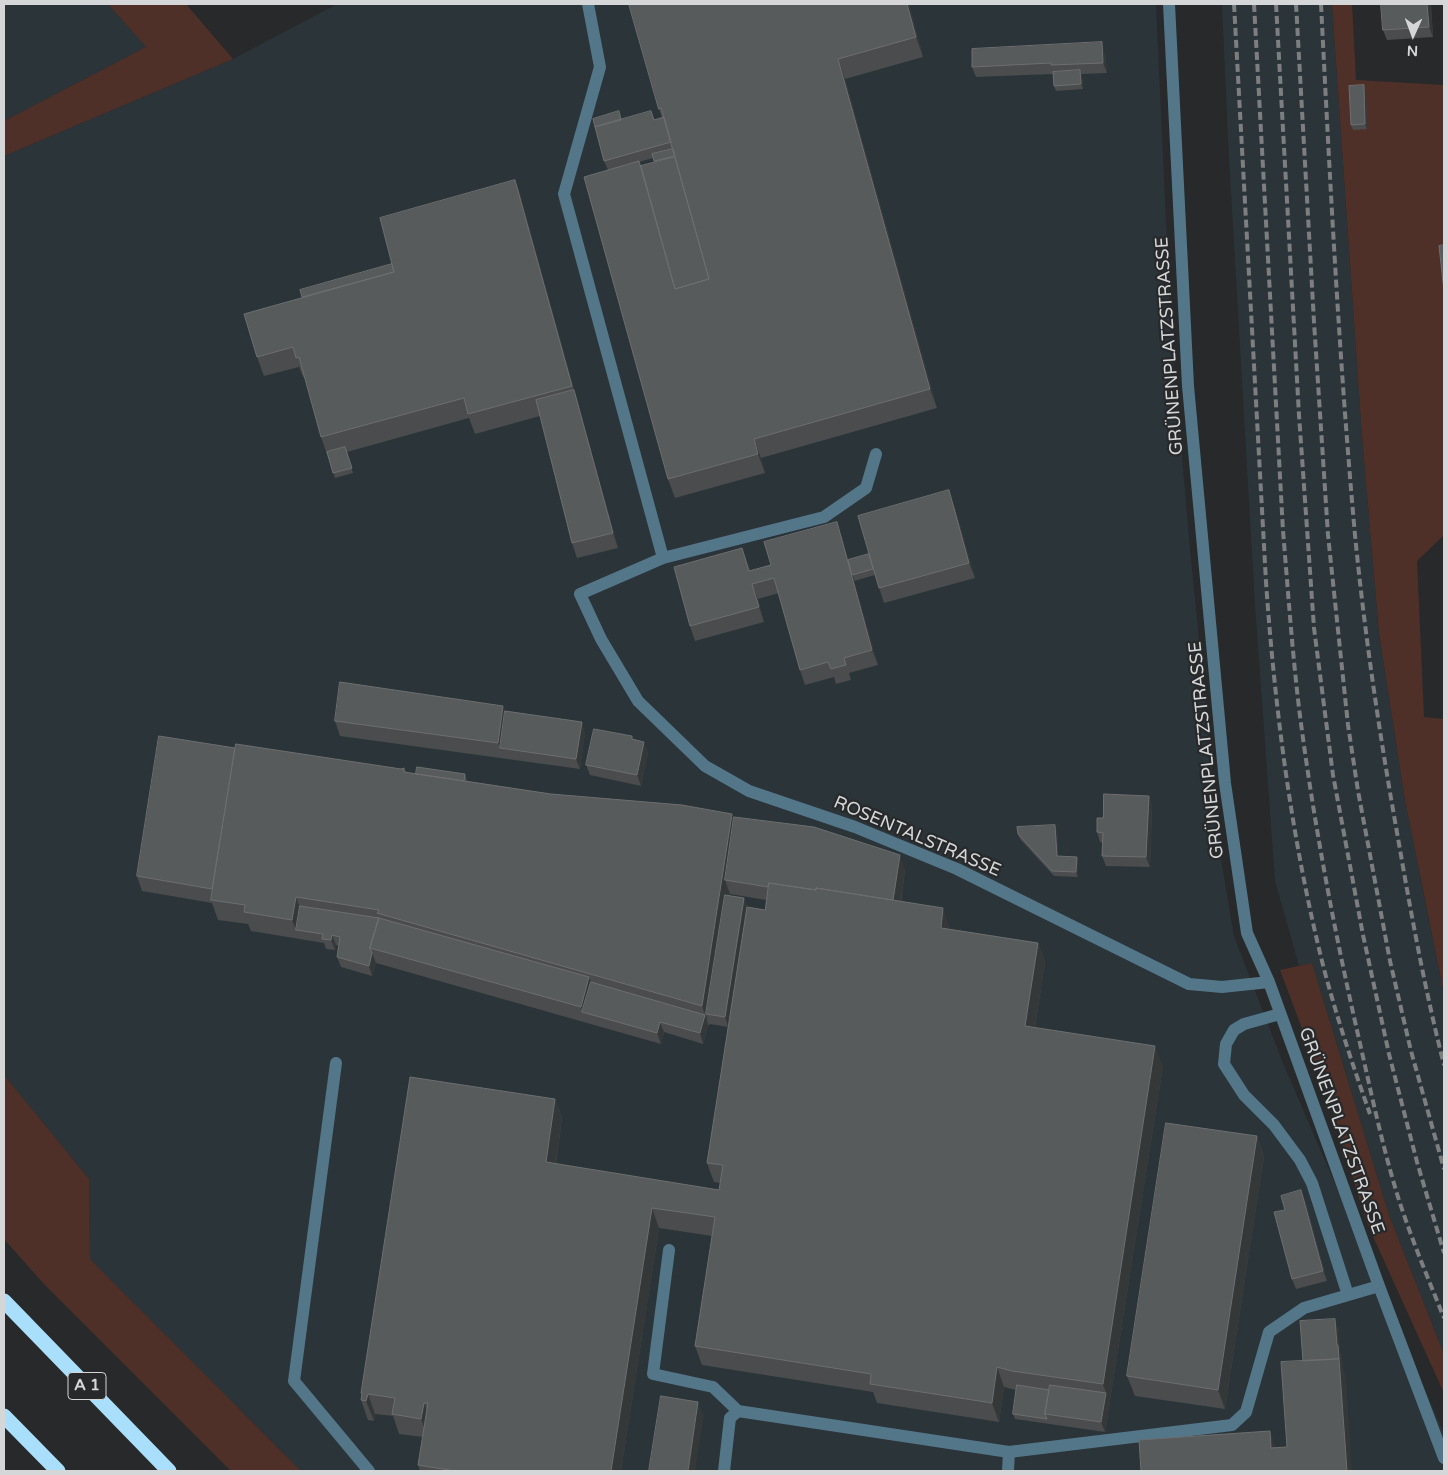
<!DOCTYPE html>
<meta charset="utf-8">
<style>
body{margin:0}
#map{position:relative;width:1448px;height:1475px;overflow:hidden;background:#27292b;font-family:"Varela Round",sans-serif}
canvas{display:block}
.frame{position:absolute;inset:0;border:5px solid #d5d6d7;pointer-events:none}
.north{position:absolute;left:1388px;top:10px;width:50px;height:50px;-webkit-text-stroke:4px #27292b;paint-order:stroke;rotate:182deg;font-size:14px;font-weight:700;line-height:20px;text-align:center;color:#d5d6d7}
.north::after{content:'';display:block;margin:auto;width:18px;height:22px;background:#d5d6d7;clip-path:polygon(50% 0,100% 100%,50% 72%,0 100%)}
</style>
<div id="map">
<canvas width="1448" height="1475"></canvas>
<div class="frame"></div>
<div class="north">N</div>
</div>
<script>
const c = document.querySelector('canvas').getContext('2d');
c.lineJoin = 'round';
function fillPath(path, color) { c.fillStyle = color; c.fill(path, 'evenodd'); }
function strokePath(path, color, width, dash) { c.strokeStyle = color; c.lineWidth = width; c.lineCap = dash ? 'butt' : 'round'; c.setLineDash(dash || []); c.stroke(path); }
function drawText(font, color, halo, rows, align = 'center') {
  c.font = font + ' "Varela Round",sans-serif'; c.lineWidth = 4.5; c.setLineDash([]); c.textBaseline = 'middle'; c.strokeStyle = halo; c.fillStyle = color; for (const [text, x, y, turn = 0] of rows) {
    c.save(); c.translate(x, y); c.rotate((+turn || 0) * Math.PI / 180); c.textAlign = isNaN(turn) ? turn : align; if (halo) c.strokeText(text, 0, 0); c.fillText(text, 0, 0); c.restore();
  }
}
fillPath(new Path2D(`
 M4 4H108L146 47 4 121Z
 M337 4H1156L1171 329 1190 549 1221 859 1234 936 1283 1063 1379 1286 1444 1433V1471H301L90 1259 89 1179 4 1075V156L233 59Z
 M1222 4H1332L1362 436 1379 633 1405 800 1444 994V1354L1389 1215 1312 963 1299 966 1275 881 1255 605 1228 140Z`), '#2b3438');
fillPath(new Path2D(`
 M108 4H186L233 59 4 156V121L146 47Z
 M1332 4H1352L1356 80 1444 85V535L1417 561 1424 717 1444 719V994L1405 800 1379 633 1362 436Z
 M1312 963 1389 1215 1444 1354V1393L1366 1221 1330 1103 1280 970Z
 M4 1075 89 1179 90 1259 301 1471H231L43 1283 4 1239Z`), '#4f3028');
strokePath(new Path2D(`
 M588 4 600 67 564 194 663 558
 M1169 4 1188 386 1225 783 1247 933 1269 982 1379 1286 1444 1458
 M876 454 866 488 824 517 663 558 580 594 601 639 638 701 705 766 749 791 855 827 957 869 1189 984 1222 987 1269 982
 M1280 1014 1244 1024 1234 1030 1226 1044 1224 1064 1244 1095 1274 1125 1300 1160 1312 1183 1348 1295
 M336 1063 294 1381 369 1471
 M669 1250 653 1374 713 1387 738 1411
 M724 1471 730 1418 738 1411 1009 1452 1232 1425 1246 1412 1269 1332 1304 1308 1379 1286
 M1008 1471 1009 1452`), '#537789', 12);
strokePath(new Path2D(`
 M4 1301 169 1471
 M4 1416 58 1471`), '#aadffb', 15);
strokePath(new Path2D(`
 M1234 4 1266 582C1275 711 1292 843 1324 969 1337 1018 1353 1066 1370 1114
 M1254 4 1283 531C1288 590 1292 649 1299 708 1313 819 1334 930 1359 1039 1371 1092 1382 1145 1398 1197 1411 1238 1428 1278 1444 1318
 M1276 4 1299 415 1314 628 1333 775 1363 935 1389 1054 1417 1162 1444 1253
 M1296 4 1314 322 1328 535 1348 725 1358 791 1390 961 1411 1051 1444 1169
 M1321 4C1330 181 1339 358 1355 535 1365 637 1380 738 1398 838 1411 914 1425 990 1444 1065`), '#7d7e80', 4, [8, 4]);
fillPath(new Path2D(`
 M629 4H909L923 57 845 79 937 408 761 458 765 473 675 498 668 479 608 170 604 161 622 119 654 120 662 118 659 109ZM653 158 654 162 641 166 639 162Z
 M1381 4H1433V5H1431L1433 37 1387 40 1383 30Z
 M1105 53 1107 73 1082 74 1083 89 1056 91 1054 86 1053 74 976 77 972 67Z
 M1364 85 1366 90 1367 129 1353 130 1351 125Z
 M517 186 519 191 618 548 577 558 572 543 540 416 475 434 469 418 347 452 353 473 335 478 321 437 305 377H303L299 367 264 376 257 357 302 297 392 264Z
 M954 505 975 578 884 603 875 575 854 581 878 665 849 673 851 680 836 684 834 677 805 685 800 670 779 593 758 599 764 622 695 641 690 626 748 563 750 571 771 565 842 537 848 560 869 554Z
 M505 711 585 732 580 769 340 736 335 721Z
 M633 740 648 752 641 786 590 775 586 765Z
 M404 768 406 772 416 774H465L467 780V781L551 794 732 814 734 819 905 870 901 902 950 928V929L1038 943 1045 962 1035 1028 1163 1066 1105 1432 1015 1419 1013 1414 1016 1390 1004 1387 999 1422 877 1403 873 1392 702 1365 695 1346 712 1236 659 1228 621 1471H420L418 1465 423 1437 399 1434 393 1416 375 1414 374 1421 368 1420 361 1400 362 1395 361 1393 555 1099 562 1118 556 1164 719 1190 721 1183 714 1182 707 1163 728 1027 710 1024 709 1025H708L703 1044 664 1032 661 1044 376 963 372 976 341 967 337 957 339 946 336 945 335 950 326 949 324 943 251 931 248 924 218 920 212 903 142 891 137 876ZM730 894 766 900 765 910 747 907 744 898 730 896Z
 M1149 796 1152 806 1150 867 1106 866 1102 856 1103 843 1100 842 1097 832 1103 818Z
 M1057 830 1058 856 1077 857 1078 862V877L1054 876 1020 839 1018 834Z
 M1257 1136 1264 1156 1225 1409 1135 1396 1127 1376Z
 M1305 1200 1327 1281 1296 1289 1292 1279 1285 1210Z`), '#4a4c4d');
fillPath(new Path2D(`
 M907 4H909L923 57 916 37Z
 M1427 4H1430L1431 5 1433 37 1429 27Z
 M1102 42 1105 53 1107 73 1103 63Z
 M838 59 845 79 937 408 930 389Z
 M1080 70 1082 75 1083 89 1081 84Z
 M1364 85 1366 90 1367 129 1365 124Z
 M515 180 520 195 518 185 519 191 618 548 613 533 574 390Z
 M754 439 761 458 765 473 758 454Z
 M949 490 954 505 975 578 969 563Z
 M837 522 842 537 878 665 872 650Z
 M742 548 748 563 754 586 749 571Z
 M752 584 758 599 764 622 759 607Z
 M503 706 509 721 500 748 498 743Z
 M582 722 585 732 580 769 576 759Z
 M644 742 648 752 641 786 637 775Z
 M1149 796 1152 806 1150 867 1146 857Z
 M732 814 739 834 725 880 730 894 711 1015 706 1014 709 1025 702 1006Z
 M1055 825 1057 830 1058 861 1057 856Z
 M900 855 905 870 898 919 893 904Z
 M1077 857 1078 862V877L1076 872Z
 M296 897 303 916 296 930 292 920Z
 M744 898 747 908 728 1027 725 1017Z
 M943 908 950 928 948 948 941 928Z
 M332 935 336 945 335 950 331 940Z
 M1038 943 1045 962 1032 1046 1025 1026Z
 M372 953 376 963 372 976 369 966Z
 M589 977 595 992 582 1012 581 1007Z
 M705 1015 708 1025 703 1044 700 1033Z
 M660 1022 664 1032 661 1044 657 1033Z
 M1155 1046 1163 1066 1105 1432 1101 1422 1106 1393 1103 1384Z
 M555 1099 562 1118 553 1182 546 1162Z
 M1257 1136 1264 1156 1225 1409 1218 1390Z
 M1301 1190 1305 1200 1327 1281 1323 1271Z
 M652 1208 659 1228 621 1471H611Z
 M1335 1319 1339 1329 1340 1351 1342 1355 1343 1369 1346 1378 1352 1471H1347Z
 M997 1367 1004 1387 999 1422 992 1403Z
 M368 1394 375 1414 374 1421 366 1401Z
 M698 1402 704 1416 695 1471H688Z
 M424 1403 431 1422 428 1438 421 1419Z
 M1270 1431 1277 1451 1271 1448Z`), '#353839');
const building = new Path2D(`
 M629 4H907L916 37 838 59 930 389 754 439 758 454 668 479 584 177 639 161 675 289 709 279 661 108 659 109Z
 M1381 4H1427L1429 27 1383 30Z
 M1102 42 1103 63 1051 65V63L972 67V49Z
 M1080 70 1081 84 1054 86 1053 72Z
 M1364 85 1365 124 1351 125 1349 86Z
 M619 111 621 120 595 127 593 119Z
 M651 111 654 120 664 117 671 142 604 161 595 127Z
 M673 149 675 156 654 161 652 154Z
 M675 157 709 279 675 289 641 166Z
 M515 180 572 386 468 414 464 398 321 437 299 357 296 358 293 347 257 357 244 314 394 272 380 218Z
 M1444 245V291L1439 246Z
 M392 264 394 272 302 297 300 290Z
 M574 390 613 533 572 543 536 400Z
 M345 447 352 468 333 473 327 452Z
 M949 490 969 563 879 588 858 516Z
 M837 522 872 650 844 658 846 665 831 669 828 662 800 670 774 578 752 584 759 607 690 626 674 567 742 548 749 571 771 565 764 542Z
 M869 554 873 569 852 575 848 560Z
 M340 682 503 706 498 743 335 721Z
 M505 711 582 722 576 759 500 748Z
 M594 729 632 736V739L644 742 637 775 586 765Z
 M159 736 235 748 212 889 137 876Z
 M236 744 401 769 404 768V772L551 794 682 805 732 814 702 1006 377 913 379 910 296 897 292 920 244 912 245 905 211 900Z
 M417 767 465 774 464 781 416 774Z
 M1104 794 1149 796 1146 857 1102 856 1103 833 1097 832V818H1103Z
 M734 817 814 827 900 855 893 900 816 888V890L769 883 768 887 725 880Z
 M1055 825 1057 856 1077 857 1076 872 1052 871 1018 834 1017 827Z
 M769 883 816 890V888L943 908 941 928 1038 943 1025 1026 1155 1046 1103 1384 1012 1371 997 1367 992 1403 870 1384 871 1374 695 1346 715 1217 652 1208 611 1471H455L418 1465 428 1403H424L421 1419 392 1414 395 1398 368 1394 366 1401 361 1400 362 1393H361L410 1077 555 1099 546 1162 719 1190 723 1165 707 1163 747 907 765 910Z
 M725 895 744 898 725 1017 706 1014Z
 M300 906 379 918 370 948 372 953 369 966 337 957 340 937 332 935 331 940 322 939 323 934 296 930Z
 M379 918 589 977 581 1007 370 948Z
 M591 982 705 1015 700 1033 660 1022 657 1033 582 1012Z
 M1166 1123 1257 1136 1218 1390 1127 1376Z
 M1301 1190 1323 1271 1292 1279 1274 1212 1285 1210 1281 1196Z
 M1335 1319 1337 1345H1338L1339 1359 1303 1361 1300 1321Z
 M1339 1359 1347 1471H1141L1139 1440 1270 1431 1271 1448 1287 1447 1281 1362Z
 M1017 1385 1049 1390 1045 1414 1047 1419 1013 1414Z
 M1050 1385 1106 1393 1101 1422 1045 1414Z
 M661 1396 698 1402 688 1471H649Z`);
fillPath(building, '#585b5c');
strokePath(building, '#6c6e6f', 1);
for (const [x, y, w] of [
 [87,1386,38]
]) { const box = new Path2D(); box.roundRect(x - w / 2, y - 13.5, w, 27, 4); c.fillStyle = '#27292b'; c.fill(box); strokePath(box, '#d5d6d7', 1); }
drawText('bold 16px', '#d5d6d7', null, [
 ["A 1",87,1386]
]);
drawText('18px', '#d5d6d7', '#27292b', [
 ["GRÜNENPLATZSTRASSE",1170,346,-94],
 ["GRÜNENPLATZSTRASSE",1207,750,-96],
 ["ROSENTALSTRASSE",917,837,23],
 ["GRÜNENPLATZSTRASSE",1341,1131,70]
]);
</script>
